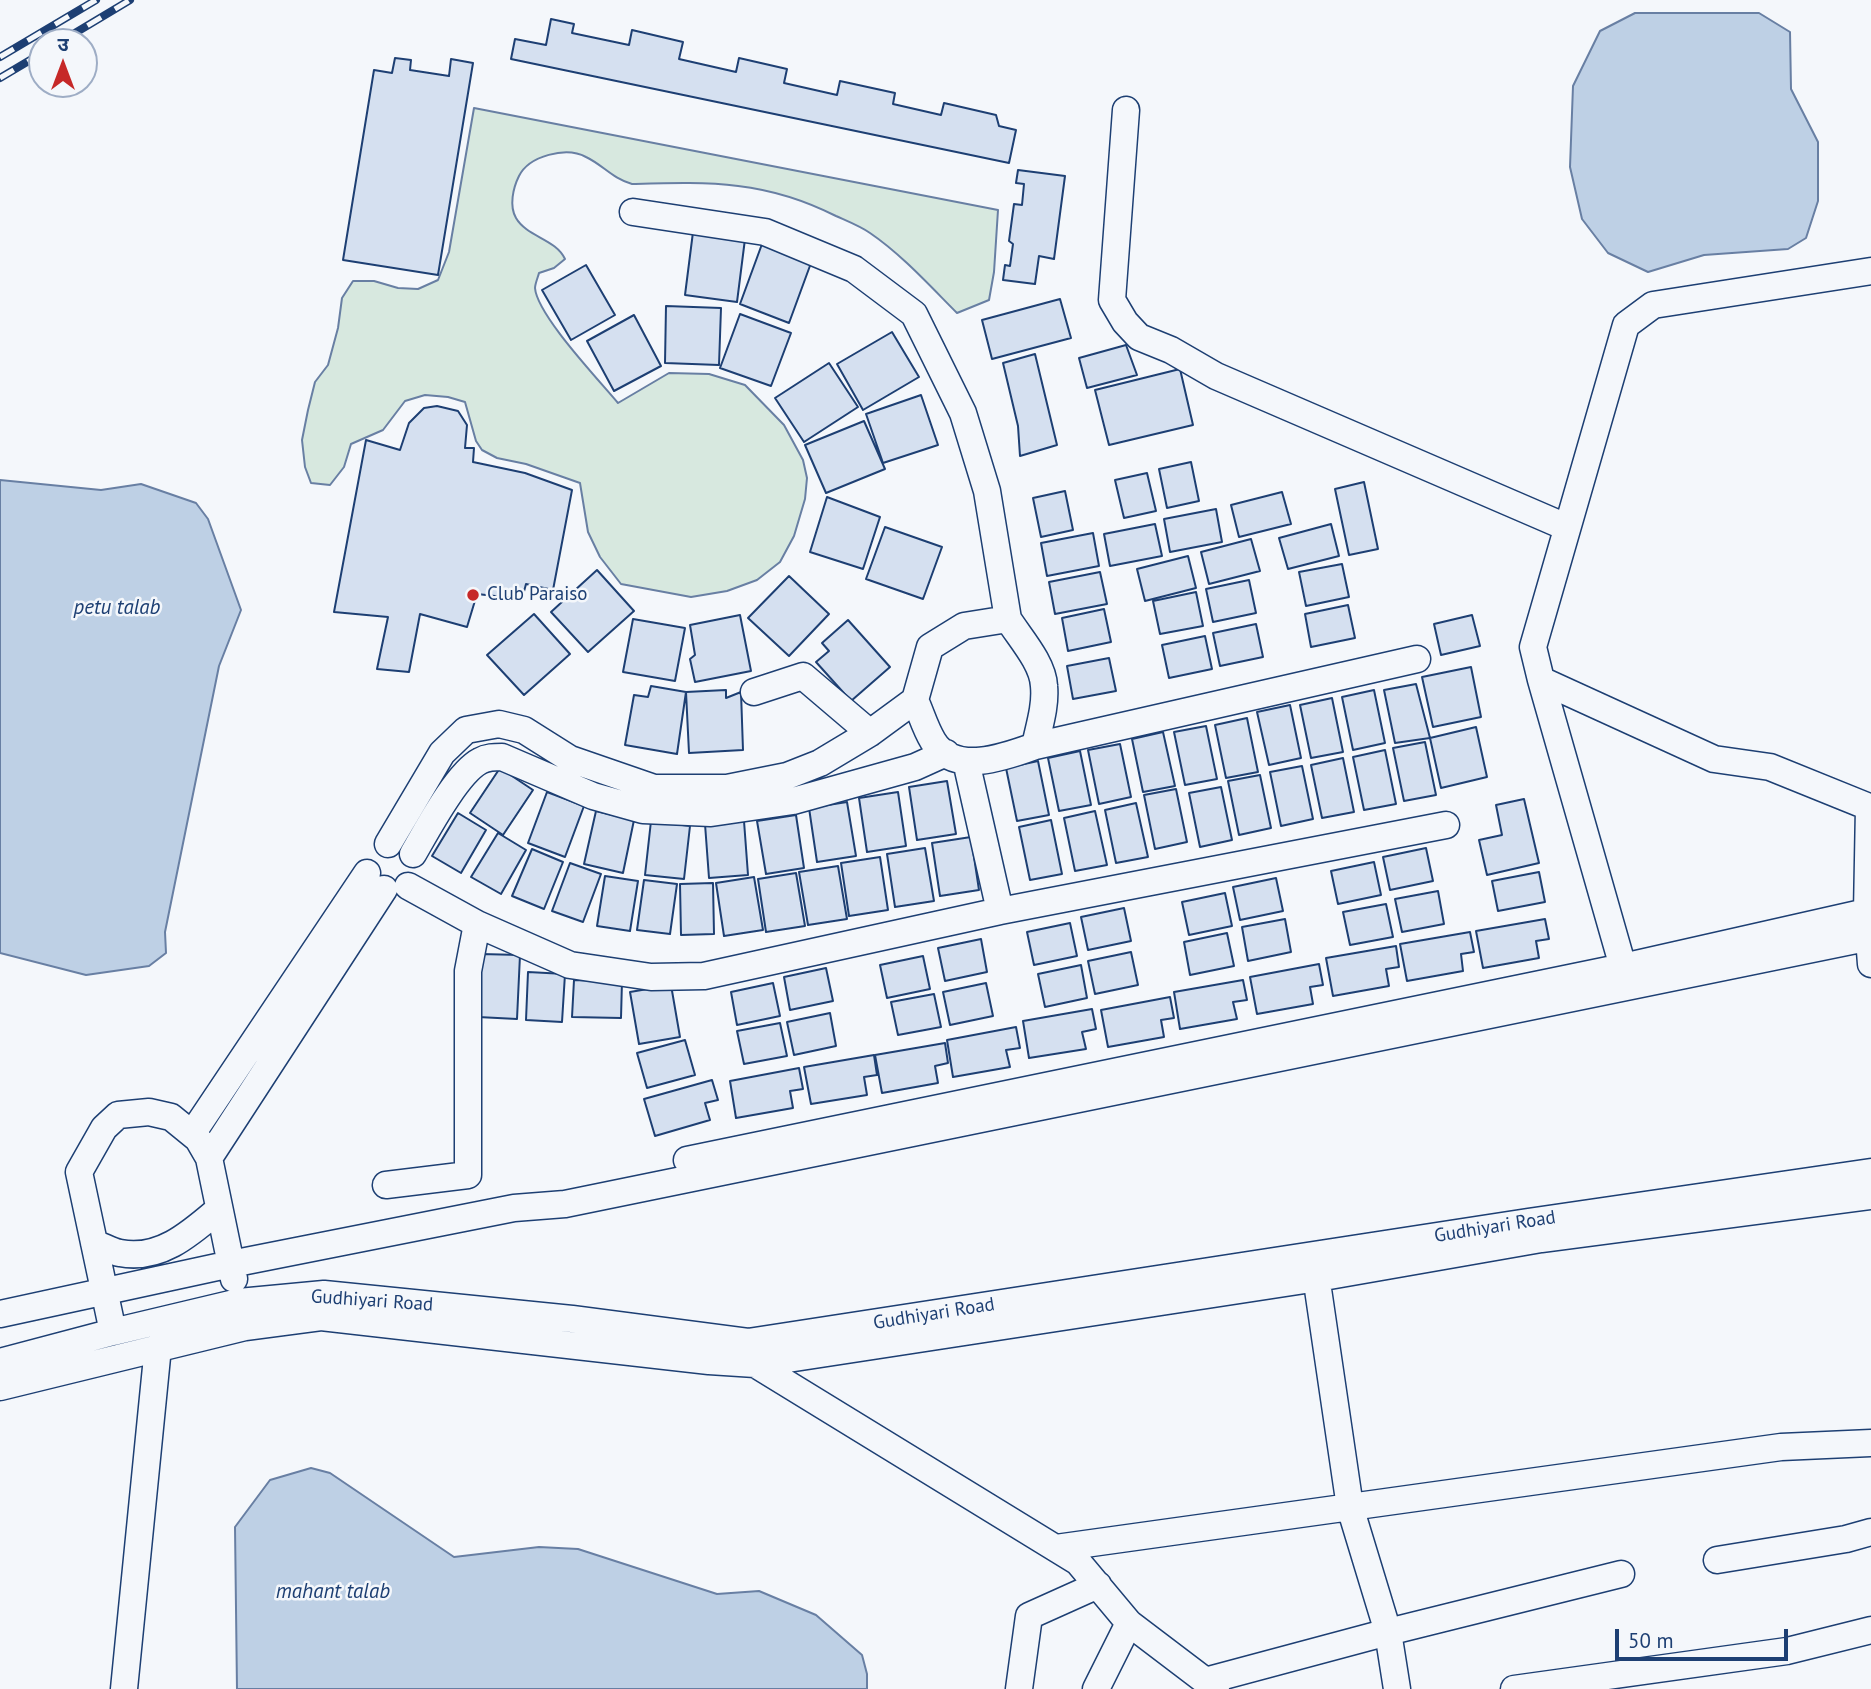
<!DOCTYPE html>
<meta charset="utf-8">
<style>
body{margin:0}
#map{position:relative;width:1871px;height:1689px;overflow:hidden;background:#f4f7fb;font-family:"PT Sans","Noto Sans Devanagari",sans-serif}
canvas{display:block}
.north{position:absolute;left:28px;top:28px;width:70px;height:70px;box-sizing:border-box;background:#f4f7fb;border:2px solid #9eadc5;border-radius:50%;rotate:0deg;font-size:19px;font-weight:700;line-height:28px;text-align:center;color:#1d3f73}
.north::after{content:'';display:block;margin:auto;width:24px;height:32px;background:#c62828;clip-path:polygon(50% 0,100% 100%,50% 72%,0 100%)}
.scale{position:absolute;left:1615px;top:1629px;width:173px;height:32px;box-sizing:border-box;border:4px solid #1d3f73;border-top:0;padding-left:9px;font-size:21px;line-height:24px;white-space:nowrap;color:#1d3f73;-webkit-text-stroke:5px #f4f7fb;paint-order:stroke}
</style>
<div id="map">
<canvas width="1871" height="1689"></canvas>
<div class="north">उ</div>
<div class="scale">50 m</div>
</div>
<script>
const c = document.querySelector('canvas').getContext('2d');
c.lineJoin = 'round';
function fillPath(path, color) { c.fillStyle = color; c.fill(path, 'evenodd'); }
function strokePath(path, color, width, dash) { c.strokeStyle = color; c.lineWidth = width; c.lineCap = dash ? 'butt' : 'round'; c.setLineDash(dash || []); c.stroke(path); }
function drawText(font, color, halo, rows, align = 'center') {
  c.font = font + ' "PT Sans",sans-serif'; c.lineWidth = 5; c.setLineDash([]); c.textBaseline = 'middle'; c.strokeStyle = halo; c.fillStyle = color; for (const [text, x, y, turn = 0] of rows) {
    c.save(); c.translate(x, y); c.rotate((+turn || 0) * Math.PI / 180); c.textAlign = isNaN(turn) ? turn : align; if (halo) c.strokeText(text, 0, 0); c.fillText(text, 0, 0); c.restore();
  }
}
const green = new Path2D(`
 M474 108 998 210 994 272 989 300 957 313C930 286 901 254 870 233 860 226 847 221 836 216 765 180 710 182 632 184 613 179 603 165 586 157 566 146 529 156 519 176 513 188 509 206 516 218 527 237 556 239 565 259L554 268 539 273C538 277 535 284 535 288 537 315 599 380 618 403L669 373 709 374 745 385 784 425 803 460 807 478 805 499 794 536 780 562 757 580 727 591 691 597 621 584 600 557 588 532 580 483 526 464 497 458 482 450 476 441 465 402 448 397 425 395 405 401 383 430 351 444 344 467 330 485 311 483 305 467 302 440 308 410 315 382 328 365 338 328 342 298 353 281H374L398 288 418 289 438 280 449 252Z`);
fillPath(green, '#d7e8df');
strokePath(green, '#687fa3', 2);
const water = new Path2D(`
 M1635 13H1759L1790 32 1791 89 1818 142V201L1806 238 1788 249 1704 255 1648 272 1608 253 1582 219 1570 167 1573 86 1600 31Z
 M0 480 101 490 141 484 196 503 208 519 241 610 219 666 165 932 166 953 149 966 86 975 0 953Z
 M311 1468 330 1473 454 1557 539 1547 578 1549 717 1594 759 1591 816 1615 862 1655 867 1674V1689H237L235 1527 270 1480Z`);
fillPath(water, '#bed0e5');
strokePath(water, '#687fa3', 2);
const building = new Path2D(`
 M551 19 574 24 572 33 629 45 632 30 683 42 679 59 736 72 739 58 787 69 784 83 837 95 840 81 895 93 893 104 941 115 944 103 996 115 999 126 1016 130 1009 163 511 59 515 39 546 45Z
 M395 58 411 60 410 70 449 76 451 59 473 63 438 275 343 260 374 70 392 73Z
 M1018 170 1065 176 1054 259 1039 256 1035 284 1003 280 1005 265 1010 266 1013 244 1009 241 1014 204 1022 205 1024 184 1016 183Z
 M693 232 745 239 737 302 685 295Z
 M762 244 811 263 789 323 740 304Z
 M586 265 615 315 571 340 542 290Z
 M1060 299 1071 338 992 359 982 320Z
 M666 306 721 308 719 365 665 363Z
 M740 314 791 333 771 386 720 368Z
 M634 315 661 366 614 391 587 341Z
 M892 332 919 377 863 410 837 364Z
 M1126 345 1137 375 1087 388 1079 358Z
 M1035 354 1057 445 1020 456 1018 426 1003 363Z
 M829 363 858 407 804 442 775 398Z
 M1180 369 1193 425 1109 445 1095 390Z
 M921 395 938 445 883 463 866 414Z
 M437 406 458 411 467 425 465 448H474L473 462 525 473 572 490 553 590 526 584 522 599 477 594 467 627 420 614 409 672 377 669 388 617 334 612 366 440 400 450 409 423 424 408Z
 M864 421 885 469 826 493 805 445Z
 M1191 462 1199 501 1167 508 1159 469Z
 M1147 473 1156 511 1124 518 1115 480Z
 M1364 482 1378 549 1349 555 1335 489Z
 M1065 491 1073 530 1041 537 1033 498Z
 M1282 492 1291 524 1239 537 1231 505Z
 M827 497 880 517 863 569 810 552Z
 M1216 509 1222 542 1170 552 1164 519Z
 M1155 524 1162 556 1110 566 1104 534Z
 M1331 524 1339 556 1288 569 1279 538Z
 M885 527 942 547 923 599 866 579Z
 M1093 533 1099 566 1047 576 1041 543Z
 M1251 539 1260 571 1209 584 1201 552Z
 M1188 556 1196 588 1145 601 1137 569Z
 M1342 564 1349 597 1306 606 1299 572Z
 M597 570 634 611 588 652 551 612Z
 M1100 572 1107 604 1055 614 1049 582Z
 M789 576 829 614 789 656 748 618Z
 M1249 580 1256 613 1213 622 1206 589Z
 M1196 592 1203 626 1160 634 1153 601Z
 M1348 605 1355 638 1311 647 1305 614Z
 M1104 609 1111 642 1068 651 1062 618Z
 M534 614 570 654 524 695 487 655Z
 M740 615 751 671 695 682 690 659 695 655 690 625Z
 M1472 615 1480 646 1441 655 1434 624Z
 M633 619 685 628 675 681 623 672Z
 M848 620 890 667 851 701 816 662 829 651 822 643Z
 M1256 624 1263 657 1220 666 1213 633Z
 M1205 636 1212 669 1169 678 1162 645Z
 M1109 658 1116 691 1073 699 1067 666Z
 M1471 667 1481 717 1433 727 1422 677Z
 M1416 684 1430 738 1395 743 1384 690Z
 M651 686 686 692 677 754 625 745 634 695 648 697Z
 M726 690V698L741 692 743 750 689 753 686 692Z
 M1374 690 1385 743 1353 750 1342 697Z
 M1332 698 1343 752 1311 758 1300 705Z
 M1290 705 1301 758 1269 765 1257 712Z
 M1247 718 1258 772 1226 778 1215 725Z
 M1206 726 1217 779 1185 785 1174 732Z
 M1476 727 1487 777 1441 788 1430 738Z
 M1163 732 1175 786 1143 792 1132 739Z
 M1425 742 1436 795 1404 801 1393 748Z
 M1120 744 1131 797 1099 804 1088 750Z
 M1385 750 1396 804 1364 810 1353 757Z
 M1080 751 1091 805 1059 811 1048 758Z
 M1343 758 1354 812 1322 818 1311 765Z
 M1038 761 1049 815 1017 821 1006 768Z
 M1302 766 1313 819 1281 826 1270 772Z
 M500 768 533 790 503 835 470 813Z
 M1260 775 1271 828 1239 835 1228 781Z
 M947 781 956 834 917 840 909 787Z
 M1221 787 1232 840 1200 847 1189 793Z
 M1176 789 1187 842 1155 849 1144 795Z
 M547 792 584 806 565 857 528 843Z
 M898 792 906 846 867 852 859 798Z
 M1524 799 1539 863 1487 875 1479 840 1502 835 1496 805Z
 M847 802 856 856 817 862 809 808Z
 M1136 803 1148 857 1116 863 1105 810Z
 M596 811 634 820 623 873 584 864Z
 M1095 811 1107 865 1075 871 1064 818Z
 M458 813 486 830 461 873 432 856Z
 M796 815 804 868 766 874 757 821Z
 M1051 820 1062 874 1030 880 1019 827Z
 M651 821 690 826 684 879 645 875Z
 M744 821 748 875 709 878 705 824Z
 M498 833 526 850 501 894 471 877Z
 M971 837 979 890 940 896 932 843Z
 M925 848 934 901 895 907 887 854Z
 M1426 848 1433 881 1390 890 1383 857Z
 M532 849 563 862 544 909 512 896Z
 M880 857 888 910 849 916 841 863Z
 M1374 862 1381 895 1338 904 1331 871Z
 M570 863 601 874 583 922 552 911Z
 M838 866 847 919 808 925 799 872Z
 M1539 872 1545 902 1498 911 1492 881Z
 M796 873 805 926 766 932 758 879Z
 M605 876 638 881 630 931 597 926Z
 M754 877 763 930 724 936 716 883Z
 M1276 878 1283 911 1240 920 1233 887Z
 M644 880 677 884 670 934 637 930Z
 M713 883 714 934 681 935 680 884Z
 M1438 891 1444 924 1402 932 1395 899Z
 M1225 893 1232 926 1189 935 1182 902Z
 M1386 904 1393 937 1350 945 1343 912Z
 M1124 908 1131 941 1088 950 1081 917Z
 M1285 919 1291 952 1248 961 1242 927Z
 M1545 919 1549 939 1536 941 1539 958 1483 968 1476 931Z
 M1070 923 1077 956 1034 965 1027 932Z
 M1470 932 1474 952 1461 954 1463 971 1407 981 1400 944Z
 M1227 933 1234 966 1190 975 1184 942Z
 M981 939 987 972 945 981 938 948Z
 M1396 946 1399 967 1386 969 1389 986 1333 996 1326 958Z
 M1131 952 1138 985 1095 994 1088 961Z
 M481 954 520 955 517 1019 478 1017Z
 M923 956 930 989 887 998 880 965Z
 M1319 964 1323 985 1310 987 1313 1004 1257 1014 1250 977Z
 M1081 965 1087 998 1045 1007 1038 974Z
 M826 968 833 1001 790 1010 784 977Z
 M528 972 565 974 562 1022 526 1020Z
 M574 980 622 981 621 1018 572 1017Z
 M1243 980 1247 1000 1233 1002 1237 1019 1180 1029 1174 992Z
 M773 983 780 1016 737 1025 731 992Z
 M986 983 993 1016 950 1025 943 992Z
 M671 985 680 1037 639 1044 630 992Z
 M934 994 941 1027 898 1035 891 1002Z
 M1170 997 1174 1018 1161 1020 1164 1037 1108 1047 1101 1010Z
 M1092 1009 1096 1029 1082 1032 1086 1049 1029 1058 1023 1021Z
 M830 1013 836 1046 794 1055 787 1022Z
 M780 1023 787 1056 744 1064 737 1031Z
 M1016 1027 1020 1048 1006 1050 1010 1067 953 1077 947 1040Z
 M685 1040 695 1075 647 1088 637 1053Z
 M945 1043 948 1063 935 1066 938 1083 882 1093 875 1055Z
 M874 1055 877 1075 864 1077 867 1095 811 1104 804 1067Z
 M799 1068 803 1089 790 1091 793 1108 736 1118 730 1081Z
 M712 1080 718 1100 705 1103 710 1120 655 1136 644 1099Z`);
fillPath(building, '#d5e0f0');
strokePath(building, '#1d3f73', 2);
const minor = new Path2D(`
 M1126 110 1112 300 1125 322 1139 337 1171 350 1216 376 1566 527
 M633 212 765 232 854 269 914 314 963 413 987 491 1008 619
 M1871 271 1653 305 1626 325 1533 647 1541 680 1714 759 1770 767 1869 807 1867 912 1871 964
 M1541 680 1623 967
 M754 692 803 676 870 733
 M915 700C921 713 925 728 933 741 954 776 1005 757 1035 746L1417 659
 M966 761 1000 911
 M388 844 442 753 466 730 499 724 524 730 570 759 654 788H727L787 776 820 763 870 733 915 700 930 647 964 626 1008 619C1020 638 1043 663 1044 686 1046 706 1039 727 1035 746
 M413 854C427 830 457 773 480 761 487 757 494 757 502 757L593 796 643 810 711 813 793 801 915 767 946 753
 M408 886 477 924 570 965 651 977 704 976 1000 911 1446 825
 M192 1134 367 873
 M209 1158 384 889
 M687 1160 1623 967 1871 911
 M386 1185 468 1175V971L477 924
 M94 1243C103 1246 112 1252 120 1253 160 1261 191 1233 219 1209
 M1314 1262 1350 1507 1388 1632 1397 1689
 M0 1314 231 1264 514 1208 565 1204 1871 937
 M113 1332 79 1172 104 1128 118 1115 149 1112 171 1117 198 1139 209 1158 234 1279
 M753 1357 755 1364 1078 1562 1129 1623 1216 1689
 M0 1362 113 1332 239 1302 324 1294 572 1319 748 1342 1528 1222 1871 1172
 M0 1387 245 1327 321 1317 709 1361 755 1364 1318 1278 1541 1239 1871 1196
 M1056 1548 1781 1447 1871 1443
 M1717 1560 1846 1539 1871 1532
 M1205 1681 1388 1632 1621 1574
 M124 1689 158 1347
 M1019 1689 1029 1616 1098 1585
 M1096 1689 1129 1623
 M1514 1689 1787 1651 1871 1630`);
strokePath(minor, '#1d3f73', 29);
strokePath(minor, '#f4f7fb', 26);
const rail = new Path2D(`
 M60 42 130 0
 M0 57 96 0
 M0 78 42 53`);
strokePath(rail, '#1d3f73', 8);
strokePath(rail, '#f4f7fb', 5, [16]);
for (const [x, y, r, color] of [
 [473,595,7,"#c62828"]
]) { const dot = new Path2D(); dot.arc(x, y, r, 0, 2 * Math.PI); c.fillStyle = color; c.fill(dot); strokePath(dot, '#f4f7fb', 2.5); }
drawText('19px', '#1d3f73', '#f4f7fb', [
 ["Club Paraiso",487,595]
], 'left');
drawText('19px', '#1d3f73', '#f4f7fb', [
 ["Gudhiyari Road",1495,1227,-9],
 ["Gudhiyari Road",372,1301,4],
 ["Gudhiyari Road",934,1314,-9]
]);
drawText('italic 21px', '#1d3f73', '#f4f7fb', [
 ["petu talab",117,608],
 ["mahant talab",333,1592]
]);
</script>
